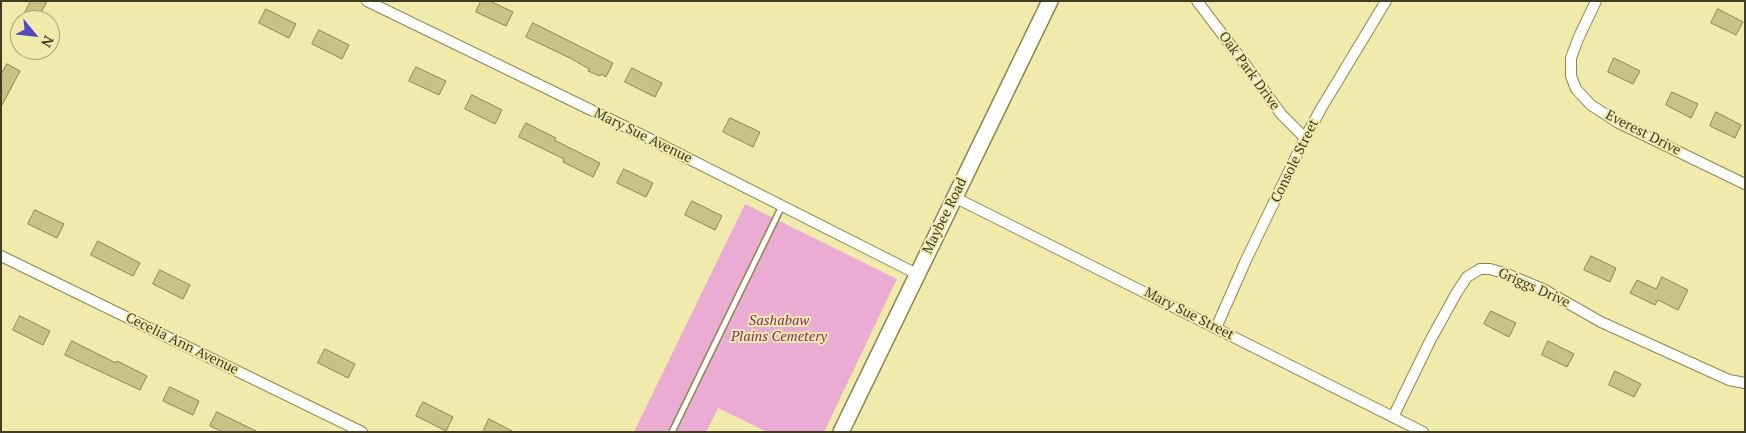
<!DOCTYPE html>
<style>
body{margin:0}
#map{position:relative;width:1746px;height:433px;overflow:hidden;background:#f1eaad;font-family:"PT Serif",serif}
canvas{display:block}
.frame{position:absolute;inset:0;border:2px solid #403d25;pointer-events:none}
.north{position:absolute;left:10px;top:10px;width:50px;height:50px;box-sizing:border-box;background:#f1eaad;border:1px solid #aaa577;border-radius:50%;rotate:118deg;font-size:14px;font-weight:700;line-height:20px;text-align:center;color:#403d25}
.north::after{content:'';display:block;margin:auto;width:18px;height:22px;background:#5548c0;clip-path:polygon(50% 0,100% 100%,50% 72%,0 100%)}
</style>
<div id="map">
<canvas width="1746" height="433"></canvas>
<div class="frame"></div>
<div class="north">N</div>
</div>
<script>
const c = document.querySelector('canvas').getContext('2d');
c.lineJoin = 'round';
function fillPath(path, color) { c.fillStyle = color; c.fill(path, 'evenodd'); }
function strokePath(path, color, width, dash) { c.strokeStyle = color; c.lineWidth = width; c.lineCap = dash ? 'butt' : 'round'; c.setLineDash(dash || []); c.stroke(path); }
function drawText(font, color, halo, rows, align = 'center') {
  c.font = font + ' "PT Serif",serif'; c.lineWidth = 4; c.setLineDash([]); c.textBaseline = 'middle'; c.strokeStyle = halo; c.fillStyle = color; for (const [text, x, y, turn = 0] of rows) {
    c.save(); c.translate(x, y); c.rotate((+turn || 0) * Math.PI / 180); c.textAlign = isNaN(turn) ? turn : align; if (halo) c.strokeText(text, 0, 0); c.fillText(text, 0, 0); c.restore();
  }
}
fillPath(new Path2D(`
 M745 204 897 279 824 432H767L718 408 706 432H634Z`), '#eaacd2');
const building = new Path2D(`
 M31 1H47L37 20H21Z
 M481 1H490L513 12 506 26 476 12Z
 M266 9 296 24 289 38 259 23Z
 M1718 9 1743 22 1736 35 1711 23Z
 M533 23 613 63 606 77 601 74 600 76 588 71 589 69 572 59 526 37Z
 M319 30 349 45 342 59 312 44Z
 M1614 58 1640 71 1633 84 1608 72Z
 M7 64 20 71 1 107V75Z
 M416 67 446 81 439 95 409 81Z
 M632 68 662 83 655 97 625 82Z
 M1672 92 1698 104 1691 118 1666 105Z
 M472 95 502 110 495 124 465 109Z
 M1716 112 1741 125 1735 138 1710 126Z
 M730 118 760 132 753 147 723 132Z
 M526 123 556 138 554 140 600 163 593 177 563 162 564 159 519 137Z
 M624 169 653 183 646 197 617 183Z
 M692 201 722 216 715 230 685 215Z
 M35 210 64 224 57 238 28 224Z
 M98 241 140 263 133 276 91 255Z
 M1591 256 1616 268 1610 282 1584 270Z
 M160 270 190 285 183 299 153 284Z
 M1662 277 1688 290 1678 310 1658 300 1655 305 1630 293 1637 280 1656 289Z
 M1491 311 1516 323 1509 337 1484 324Z
 M20 316 50 331 43 345 13 330Z
 M72 341 116 363 117 361 147 376 140 390 65 355Z
 M1548 341 1574 354 1567 367 1542 355Z
 M325 349 355 364 348 378 318 363Z
 M1615 371 1641 384 1634 397 1609 385Z
 M170 387 199 401 193 415 163 401Z
 M423 402 453 417 446 431 416 416Z
 M217 412 258 432H223L210 426Z
 M489 419 514 432H483Z`);
fillPath(building, '#c9c286');
strokePath(building, '#8d864c', 1);
const lane = new Path2D(`
 M672 432 782 206`);
const street = new Path2D(`
 M367 1 626 127 917 274
 M1197 1 1245 64 1281 114 1305 138
 M1596 1 1578 39 1571 58V76L1576 89 1591 105 1617 122 1745 184
 M954 197 1423 432
 M1 256 362 432
 M1216 328 1246 260 1305 138 1322 107 1386 1
 M1393 417 1431 339 1457 292 1467 277 1480 269H1490L1507 274 1543 289 1601 322 1729 380 1745 383`);
const secondary = new Path2D(`
 M841 432 1050 1`);
strokePath(lane, '#8e874d', 8);
strokePath(street, '#8e874d', 12);
strokePath(secondary, '#8e874d', 18);
strokePath(lane, '#fff', 5);
strokePath(street, '#fff', 10);
strokePath(secondary, '#fff', 15);
drawText('14px', '#403d25', '#f1eaad', [
 ["Oak Park Drive",1249,71,54],
 ["Everest Drive",1643,133,27],
 ["Mary Sue Avenue",643,136,26],
 ["Console Street",1295,161,-64],
 ["Maybee Road",945,216,-64],
 ["Griggs Drive",1534,288,24],
 ["Mary Sue Street",1189,314,27],
 ["Cecelia Ann Avenue",182,344,26]
]);
drawText('italic 14px', '#832f68', '#f1eaad', [
 ["Sashabaw",779,321],
 ["Plains Cemetery",779,337]
]);
</script>
